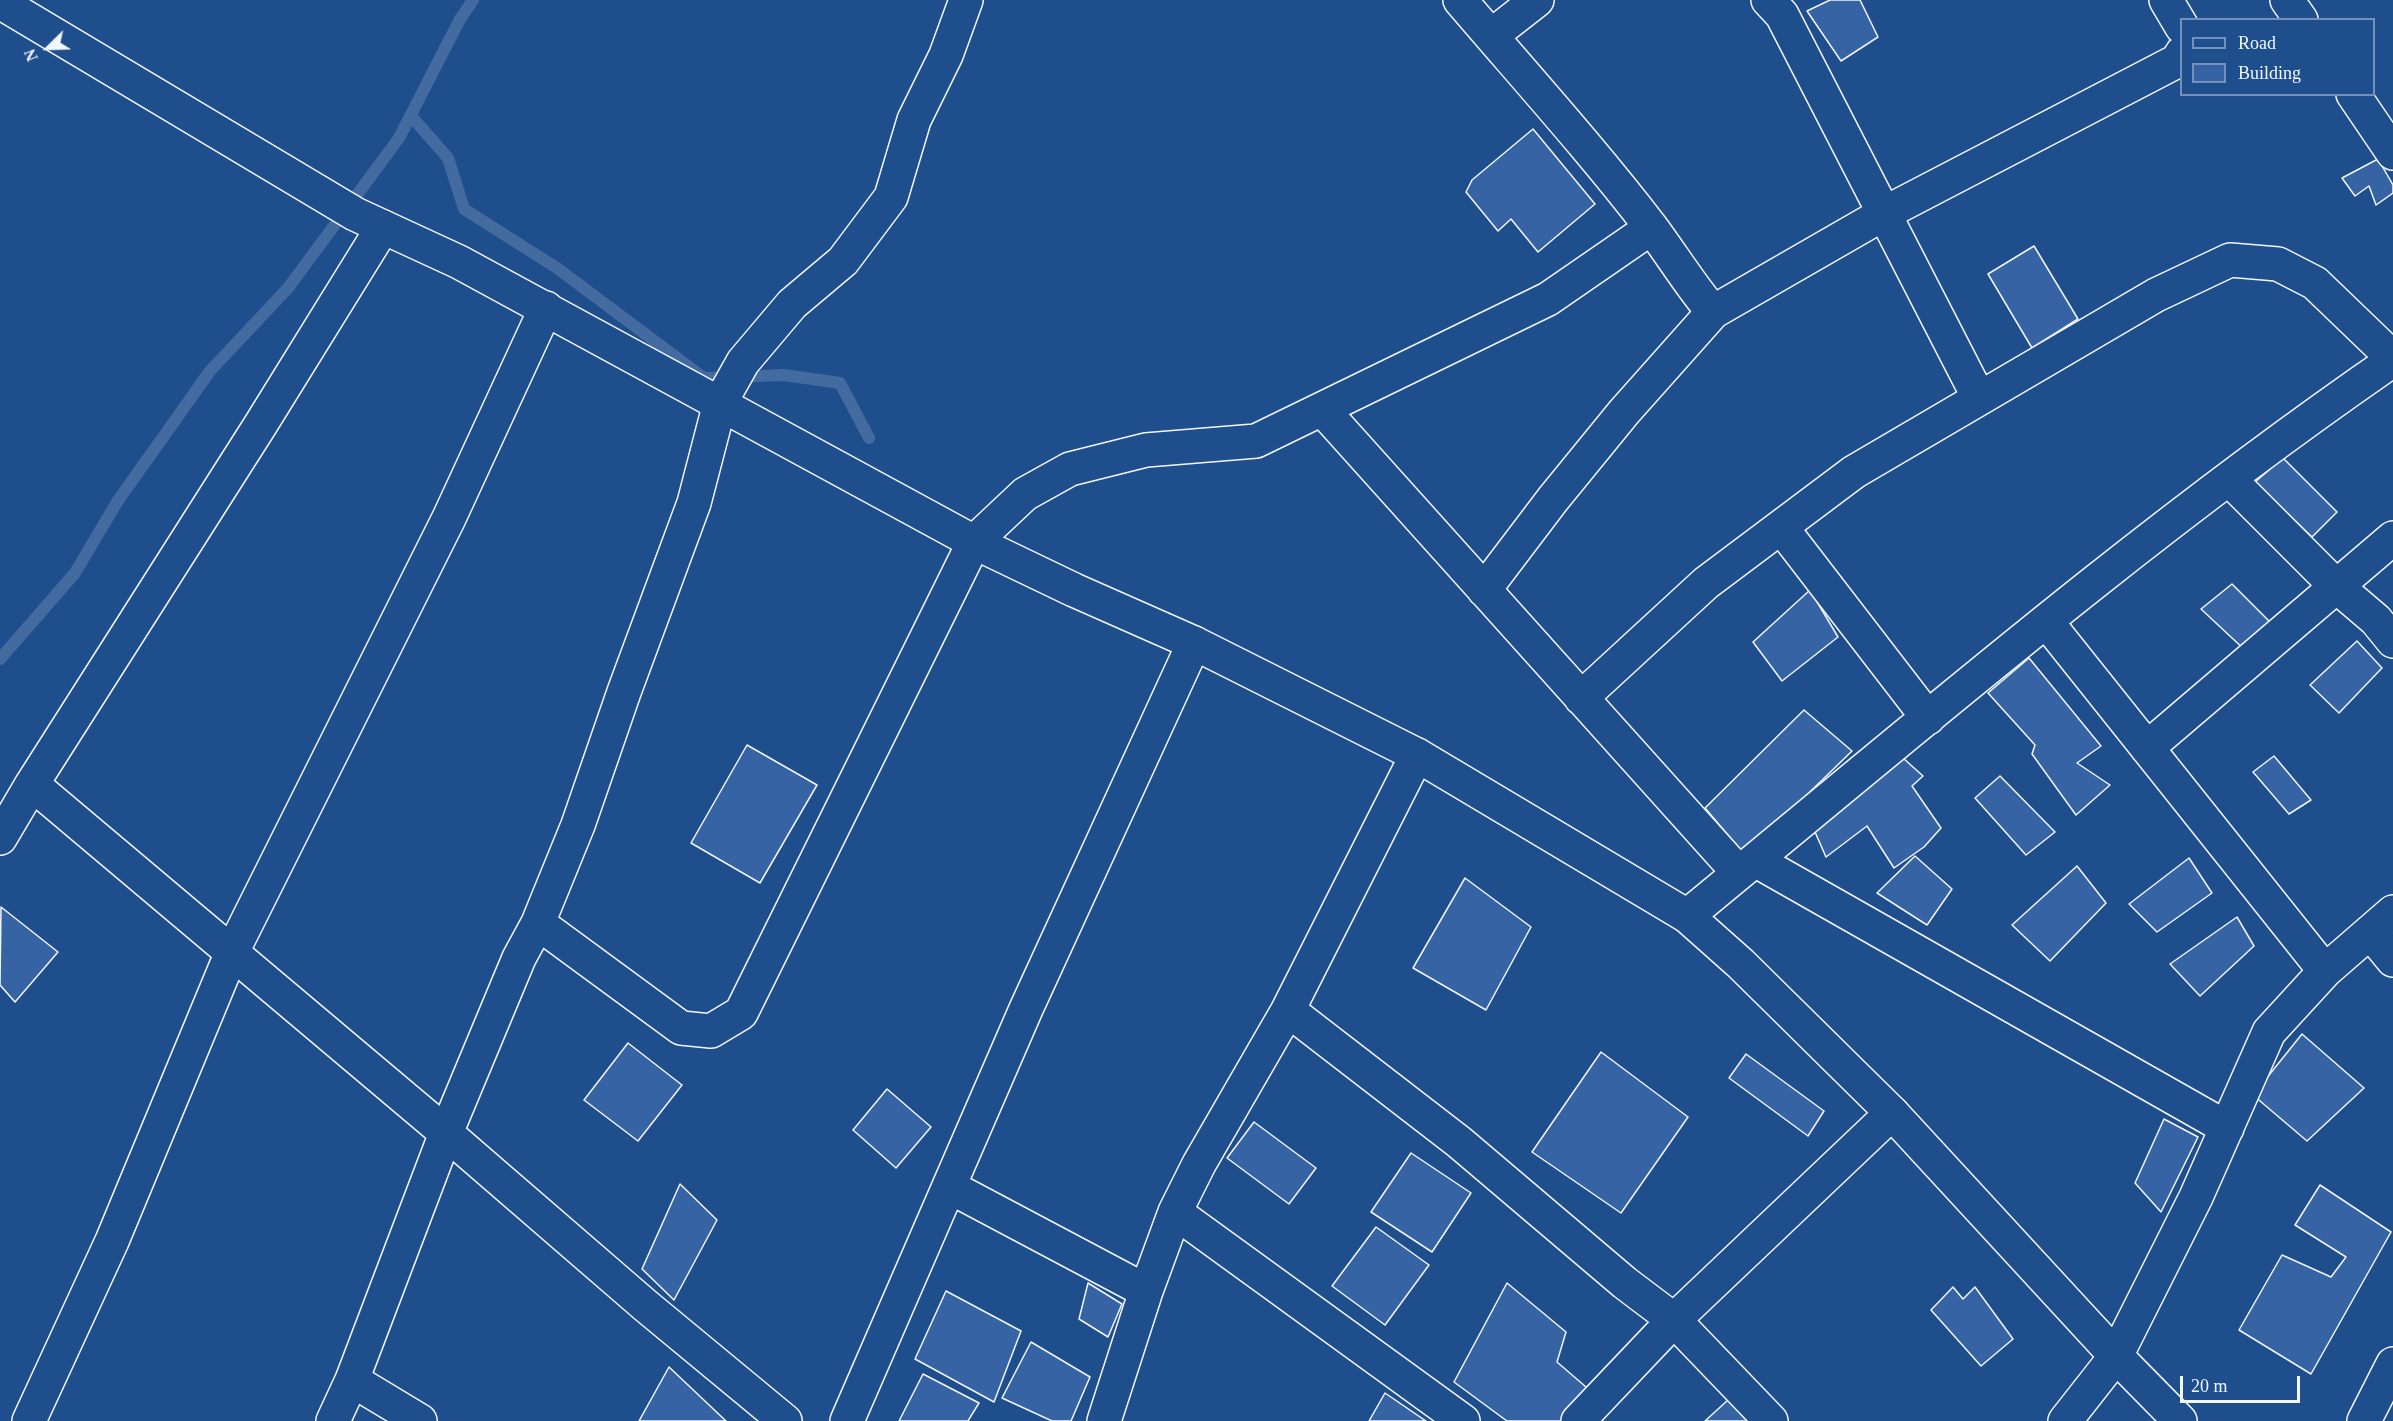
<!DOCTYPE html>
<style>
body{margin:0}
#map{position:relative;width:2393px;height:1421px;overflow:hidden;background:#1f4e8c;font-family:Georgia,serif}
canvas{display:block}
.legend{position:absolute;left:2180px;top:18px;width:195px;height:78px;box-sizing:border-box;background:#1f4e8c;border:2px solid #7391ba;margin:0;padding:8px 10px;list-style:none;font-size:18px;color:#f2f6ff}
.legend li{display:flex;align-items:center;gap:12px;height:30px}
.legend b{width:30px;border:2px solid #7391ba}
.north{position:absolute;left:18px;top:18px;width:60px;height:60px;-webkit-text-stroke:4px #1f4e8c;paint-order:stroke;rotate:247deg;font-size:16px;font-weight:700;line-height:24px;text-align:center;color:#f2f6ff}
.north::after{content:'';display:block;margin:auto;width:21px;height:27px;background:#f2f6ff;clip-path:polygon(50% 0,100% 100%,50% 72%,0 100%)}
.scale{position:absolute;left:2180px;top:1376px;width:120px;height:27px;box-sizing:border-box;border:3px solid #f2f6ff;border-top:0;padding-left:8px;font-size:18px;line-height:21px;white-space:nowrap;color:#f2f6ff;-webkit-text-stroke:4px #1f4e8c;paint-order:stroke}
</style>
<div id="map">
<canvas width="2393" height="1421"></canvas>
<ul class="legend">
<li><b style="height:8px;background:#1f4e8c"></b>Road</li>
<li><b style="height:16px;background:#3563a3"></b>Building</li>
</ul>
<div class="north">N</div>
<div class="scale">20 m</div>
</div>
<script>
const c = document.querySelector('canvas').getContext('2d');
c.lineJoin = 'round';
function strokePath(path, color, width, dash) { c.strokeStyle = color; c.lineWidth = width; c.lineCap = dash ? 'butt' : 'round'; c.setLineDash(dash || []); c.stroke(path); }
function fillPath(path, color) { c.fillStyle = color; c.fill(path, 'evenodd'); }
strokePath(new Path2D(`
 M411 116 448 158 464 209 557 268 704 378 784 375 840 383 869 438
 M0 659 75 573 117 502 210 371 288 288 399 138 459 21 473 0`), '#446ba0', 12);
const building = new Path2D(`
 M1830 0H1860L1878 37 1841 61 1807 11Z
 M1533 129 1595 204 1538 252 1511 219 1498 231 1466 192 1472 180Z
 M2378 159 2393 185V193L2376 205 2369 186 2355 196 2342 178Z
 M2034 246 2078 319 2032 348 1988 274Z
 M2283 458 2337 512 2312 537 2255 482Z
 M2232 584 2274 626 2247 652 2201 609Z
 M1810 590 1838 637 1782 681 1753 642Z
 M2357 641 2382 668 2339 713 2310 685Z
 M2029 658 2101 746 2077 763 2110 785 2076 815 2032 754 2035 745 1988 693Z
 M1804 710 1852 751 1745 855 1705 808Z
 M747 745 817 785 760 883 691 843Z
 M2274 756 2311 800 2289 814 2253 772Z
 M1903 758 1923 776 1912 786 1941 828 1924 847 1894 868 1867 826 1826 857 1815 832Z
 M2000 776 2055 832 2026 855 1975 798Z
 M1915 856 1952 889 1927 925 1877 893Z
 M2189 858 2212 893 2157 932 2129 904Z
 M2077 866 2106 903 2050 961 2012 925Z
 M1465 878 1531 927 1486 1010 1413 968Z
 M1 907 58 952 15 1002 0 985Z
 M2237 917 2254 946 2200 996 2170 964Z
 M2302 1034 2364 1088 2307 1141 2253 1095Z
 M628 1043 682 1085 638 1141 584 1100Z
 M1601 1052 1688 1117 1621 1213 1532 1152Z
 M1746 1054 1824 1111 1808 1136 1729 1078Z
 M887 1089 931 1127 896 1168 853 1130Z
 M2164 1119 2198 1137 2161 1212 2135 1183Z
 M1254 1122 1316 1168 1289 1204 1227 1158Z
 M1411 1153 1471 1193 1432 1252 1371 1212Z
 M680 1184 717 1220 674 1300 642 1269Z
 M2320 1185 2391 1232 2311 1374 2239 1330 2282 1255 2331 1277 2346 1257 2295 1225Z
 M1376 1227 1429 1265 1385 1325 1332 1286Z
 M1088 1283 1122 1304 1108 1337 1079 1319Z
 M1507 1283 1566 1332 1557 1362 1593 1393 1568 1421H1507L1454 1382Z
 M1953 1287 1963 1299 1975 1287 2013 1339 1981 1366 1931 1310Z
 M946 1291 1021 1331 994 1402 915 1359Z
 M1031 1342 1090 1377 1071 1421H1052L1002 1398Z
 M669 1367 726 1421H639Z
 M923 1374 979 1403 968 1421H899Z
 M1385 1393 1426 1421H1369Z
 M1729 1399 1750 1421H1705Z`);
fillPath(building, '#3563a3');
strokePath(building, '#f2f6ff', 1.5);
const street = new Path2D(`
 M1460 0C1524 75 1591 149 1651 227 1672 255 1690 285 1713 312
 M1768 0 1782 15 1979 398
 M2166 0 2182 27
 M2287 0 2301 20
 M1491 36 1537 0
 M2353 94 2393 153
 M1322 409 1739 873
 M2229 479 2335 585 2376 620 2393 641
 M1781 527 1928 718
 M1484 590 1553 499 1624 412 1713 312 1885 213 2177 61 2182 53
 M2046 621 2325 971
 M1581 698 1706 583 1854 472 2156 295 2230 260 2278 264 2315 283 2393 358
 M2147 748 2393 538
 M32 784 446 1133 646 1306 785 1421
 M0 838 32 784 261 424 383 227
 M1755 860 2227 1128
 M1687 916C1918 726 2146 530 2393 360
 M538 923 681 1028 711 1031 741 1013 974 542 1025 494 1070 469 1146 450 1256 441 1548 299 1651 228
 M2370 932 2393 960
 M1288 1010 1459 1142 1625 1283 1674 1320 1771 1421
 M950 1187 1146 1291
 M1175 1212 1463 1421
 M29 1421 112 1241 232 952 449 518 546 308
 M333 1421 352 1380
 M420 1421 352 1380 446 1133 519 958 538 923 578 825 624 692 694 503 720 403 743 362 792 304 843 261 891 197 914 120 946 55 966 0
 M847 1421 1026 1009 1194 643
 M1104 1421 1146 1291 1175 1212 1199 1164 1288 1010 1417 755
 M1578 1421 1674 1320 1892 1113
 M2065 1421 2116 1356 2196 1197 2269 1032 2325 971 2393 912
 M2364 1421 2393 1364`);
const secondary = new Path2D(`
 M0 2 355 214 459 262 974 542 1074 590 1194 643 1417 755 1687 916 1741 964 1892 1113 2116 1356 2180 1421`);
strokePath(street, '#f2f6ff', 36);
strokePath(secondary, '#f2f6ff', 36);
strokePath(street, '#1f4e8c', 33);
strokePath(secondary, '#1f4e8c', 33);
</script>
